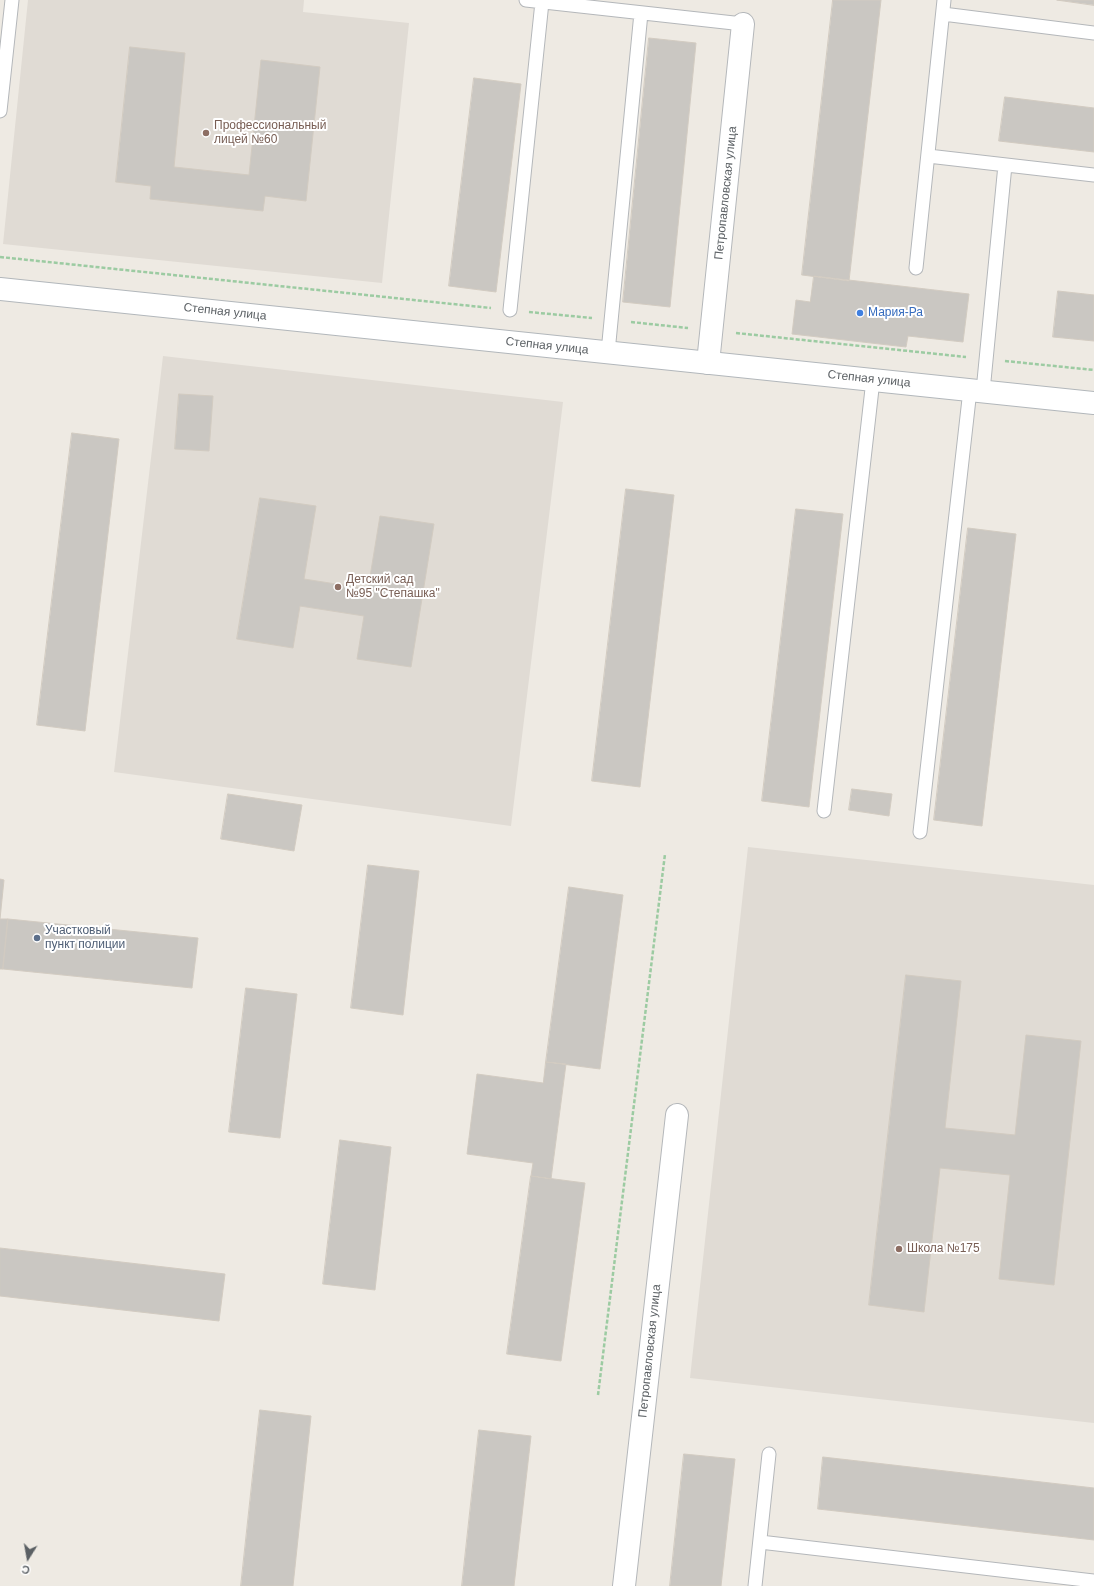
<!DOCTYPE html>
<meta charset="utf-8">
<style>
body{margin:0}
#map{position:relative;width:1094px;height:1586px;overflow:hidden;background:#eeeae3;font-family:Helvetica,sans-serif}
canvas{display:block}
.north{position:absolute;left:8px;top:1538px;width:40px;height:40px;-webkit-text-stroke:3px #fff;paint-order:stroke;rotate:191deg;font-size:11px;font-weight:700;line-height:16px;text-align:center;color:#5b6064}
.north::after{content:'';display:block;margin:auto;width:14px;height:18px;background:#5b6064;clip-path:polygon(50% 0,100% 100%,50% 72%,0 100%)}
</style>
<div id="map">
<canvas width="1094" height="1586"></canvas>
<div class="north">С</div>
</div>
<script>
const c = document.querySelector('canvas').getContext('2d');
c.lineJoin = 'round';
function fillPath(path, color) { c.fillStyle = color; c.fill(path, 'evenodd'); }
function strokePath(path, color, width, dash) { c.strokeStyle = color; c.lineWidth = width; c.lineCap = dash ? 'butt' : 'round'; c.setLineDash(dash || []); c.stroke(path); }
function drawText(font, color, halo, rows, align = 'center') {
  c.font = font + ' Helvetica,sans-serif'; c.lineWidth = 4; c.setLineDash([]); c.textBaseline = 'middle'; c.strokeStyle = halo; c.fillStyle = color; for (const [text, x, y, turn = 0] of rows) {
    c.save(); c.translate(x, y); c.rotate((+turn || 0) * Math.PI / 180); c.textAlign = isNaN(turn) ? turn : align; if (halo) c.strokeText(text, 0, 0); c.fillText(text, 0, 0); c.restore();
  }
}
fillPath(new Path2D(`
 M28 0H304L303 12 409 23 382 283 3 244Z
 M163 356 563 402 511 826 114 772Z
 M748 847 1094 885V1423L690 1378Z`), '#e0dbd4');
const building = new Path2D(`
 M833 0H881L849 281 802 275Z
 M1057 0H1094V5Z
 M649 38 696 43 670 307 623 302Z
 M130 47 185 53 174 167 249 175 261 60 320 67 306 201 265 196 263 211 150 199 151 186 116 182Z
 M474 78 521 84 496 292 449 286Z
 M1005 97 1094 108V152L999 141Z
 M814 276 969 294 963 342 908 336 906 347 792 334 796 300 810 302Z
 M1058 291 1094 295V341L1053 337Z
 M179 394 213 396 209 451 175 449Z
 M72 433 119 439 85 731 37 725Z
 M626 489 674 495 640 787 592 781Z
 M260 498 316 506 304 579 368 589 380 516 434 524 411 667 357 659 364 616 300 606 293 648 237 639Z
 M796 509 843 514 809 807 762 801Z
 M968 528 1016 534 982 826 934 820Z
 M852 789 892 794 889 816 849 810Z
 M228 794 302 805 294 851 221 839Z
 M368 865 419 871 403 1015 351 1008Z
 M0 879 4 880 0 919H8L3 969H0Z
 M569 887 623 895 600 1069 546 1062Z
 M8 919 198 938 192 988 3 969Z
 M906 975 961 981 945 1128 1015 1135 1026 1035 1081 1041 1054 1285 999 1279 1010 1175 940 1168 924 1312 869 1305Z
 M246 988 297 994 280 1138 229 1132Z
 M546 1062 566 1064 551 1179 531 1176 533 1163 467 1154 477 1074 543 1083Z
 M340 1140 391 1147 375 1290 323 1284Z
 M531 1176 585 1183 561 1361 507 1354Z
 M0 1248 225 1274 219 1321 0 1296Z
 M260 1410 311 1416 293 1586H241Z
 M479 1430 531 1436 514 1586H462Z
 M684 1454 735 1459 721 1586H670Z
 M823 1457 1094 1488V1540L818 1509Z`);
fillPath(building, '#cac7c2');
strokePath(building, '#d2cbc1', 1);
const lane = new Path2D(`
 M526 0 743 24
 M943 14 1094 33
 M0 111 12 0
 M928 156 1094 175
 M916 268 944 0
 M510 310 542 2
 M608 352 641 13
 M983 391 1005 165
 M824 811 873 380
 M920 832 970 390
 M760 1542 1094 1581
 M755 1586 769 1454`);
const street = new Path2D(`
 M708 363 743 24
 M624 1586 677 1115`);
const secondary = new Path2D(`
 M0 289 1094 403`);
strokePath(lane, '#b4b7ba', 15);
strokePath(street, '#b4b7ba', 24);
strokePath(secondary, '#b2b7bb', 24);
strokePath(new Path2D(`
 M0 257 491 308
 M529 312 592 318
 M631 322 688 328
 M736 333 966 357
 M1005 361 1094 370
 M598 1395 665 854`), '#9ccba2', 2.5, [4, 2]);
strokePath(lane, '#fff', 13);
strokePath(street, '#fff', 22);
strokePath(secondary, '#fff', 22);
for (const [x, y, r, color] of [
 [206,133,4,"#8d6e63"],
 [860,313,4,"#3f7fe0"],
 [338,587,4,"#8d6e63"],
 [37,938,4,"#5c6f8a"],
 [899,1249,4,"#8d6e63"]
]) { const dot = new Path2D(); dot.arc(x, y, r, 0, 2 * Math.PI); c.fillStyle = color; c.fill(dot); strokePath(dot, '#fff', 1.5); }
drawText('12px', '#785e54', '#fff', [
 ["Профессиональный",214,126],
 ["лицей №60",214,140],
 ["Детский сад",346,580],
 ["№95 \"Степашка\"",346,594],
 ["Школа №175",907,1249]
], 'left');
drawText('12px', '#5b6064', '#fff', [
 ["Петропавловская улица",726,193,-84],
 ["Степная улица",225,312,6],
 ["Степная улица",547,346,6],
 ["Степная улица",869,379,6],
 ["Петропавловская улица",650,1351,-84]
]);
drawText('12px', '#366cbe', '#fff', [
 ["Мария-Ра",868,313]
], 'left');
drawText('12px', '#4e5e75', '#fff', [
 ["Участковый",45,931],
 ["пункт полиции",45,945]
], 'left');
</script>
